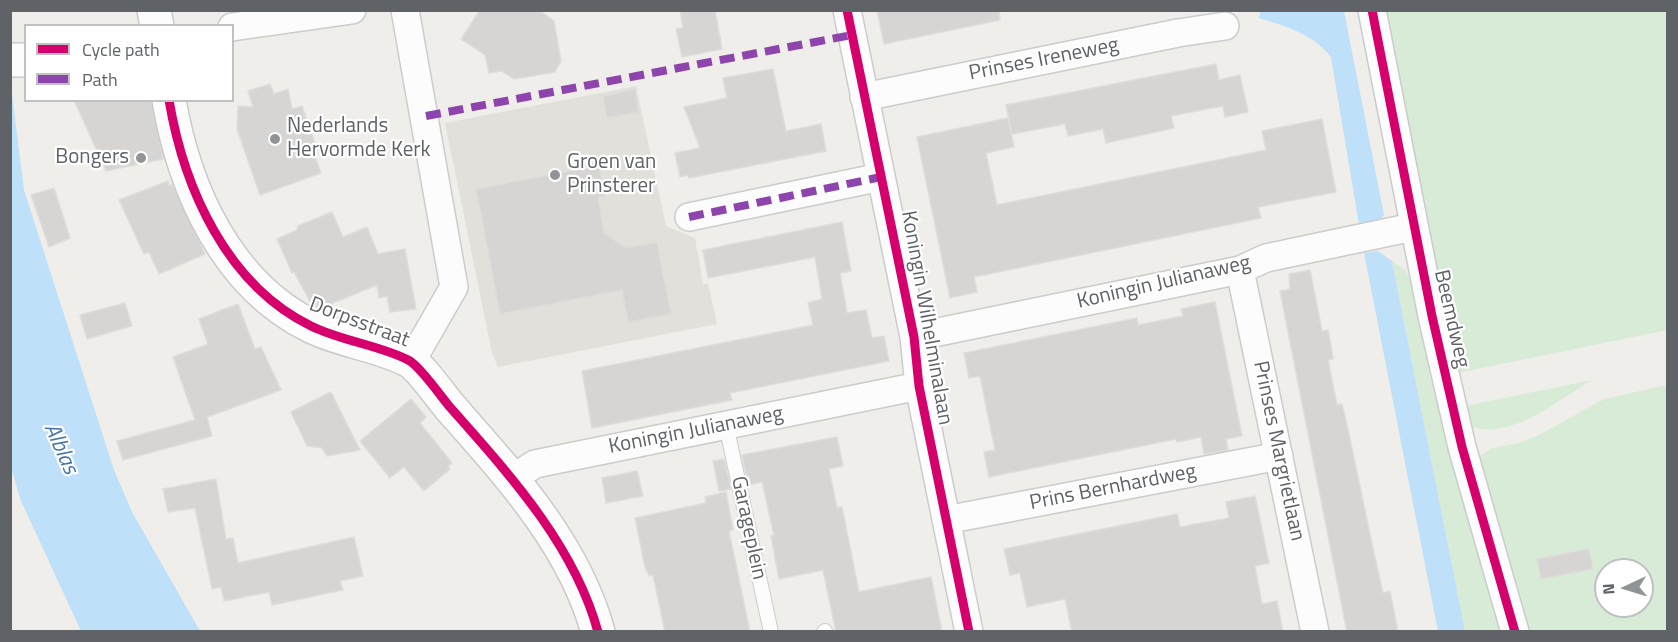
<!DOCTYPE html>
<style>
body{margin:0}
#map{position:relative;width:1678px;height:642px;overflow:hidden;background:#efeeea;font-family:"Titillium Web",sans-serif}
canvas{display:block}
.frame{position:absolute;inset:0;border:12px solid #5f6368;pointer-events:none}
.legend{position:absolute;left:24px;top:24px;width:210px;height:78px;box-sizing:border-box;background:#fff;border:2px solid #bfc1c3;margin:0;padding:8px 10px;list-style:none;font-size:18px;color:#5f6368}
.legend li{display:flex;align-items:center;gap:12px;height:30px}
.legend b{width:30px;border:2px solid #bfc1c3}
.north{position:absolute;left:1594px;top:558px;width:60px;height:60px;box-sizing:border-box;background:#fff;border:2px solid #bfc1c3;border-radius:50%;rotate:266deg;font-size:16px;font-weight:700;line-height:24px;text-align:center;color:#5f6368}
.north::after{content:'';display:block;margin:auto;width:21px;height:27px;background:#919496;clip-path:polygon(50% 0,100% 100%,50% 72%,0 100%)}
</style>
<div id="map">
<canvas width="1678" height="642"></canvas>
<div class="frame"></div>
<ul class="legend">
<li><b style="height:8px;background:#d6006c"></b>Cycle path</li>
<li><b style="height:8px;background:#8e44ad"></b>Path</li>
</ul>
<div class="north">N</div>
</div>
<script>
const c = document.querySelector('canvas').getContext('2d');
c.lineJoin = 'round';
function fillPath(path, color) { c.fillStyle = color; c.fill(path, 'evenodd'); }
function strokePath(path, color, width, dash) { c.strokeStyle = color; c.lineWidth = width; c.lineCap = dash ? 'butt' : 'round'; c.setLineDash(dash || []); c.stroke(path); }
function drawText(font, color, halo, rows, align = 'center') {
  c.font = font + ' "Titillium Web",sans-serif'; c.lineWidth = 4.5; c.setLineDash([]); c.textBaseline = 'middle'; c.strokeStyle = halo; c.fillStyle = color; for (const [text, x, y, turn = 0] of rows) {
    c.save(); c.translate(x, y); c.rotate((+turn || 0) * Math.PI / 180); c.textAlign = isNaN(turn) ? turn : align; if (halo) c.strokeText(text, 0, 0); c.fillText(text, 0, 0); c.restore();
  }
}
fillPath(new Path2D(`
 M636 86 666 226 695 238 703 284H708L717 324 498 367 492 353 445 123Z`), '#e2e0da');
fillPath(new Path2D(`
 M1379 11H1667V330L1453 374Z
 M1392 261 1405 270 1414 288 1430 377 1508 631H1465Z
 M1592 380C1556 401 1506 445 1464 424L1460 407Z
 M1667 385V631H1523L1478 457 1492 448 1519 443 1539 435 1604 399ZM1606 570H1642V606H1606Z`), '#d8ebd6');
fillPath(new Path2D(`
 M1261 10 1344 11 1384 215 1379 222 1360 230 1331 57C1312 33 1287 27 1259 18Z
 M10 77 24 190 114 470 132 512 200 631H81L21 501 10 464Z
 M1378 251 1392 261 1465 631H1438L1364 253Z`), '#bfe0f9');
const building = new Path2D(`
 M480 10H539L554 21 561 61 555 72 514 79 502 71 489 73 485 55 461 39Z
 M680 10H715L722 49 682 57 676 29 683 28Z
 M877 10H999L1000 20 884 44Z
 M1216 64 1219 80 1240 75 1248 112 1225 117 1223 106 1171 116 1174 128 1106 143 1103 129 1068 136 1065 124 1012 134 1006 105Z
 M773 69 786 131 821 124 826 151 689 178 688 175 680 177 675 153 700 148 684 107 727 98 723 78Z
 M270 84 274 94 288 89 292 109 302 106 318 152 314 154 321 173 260 195 237 129 238 106 253 107 248 91Z
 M635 89 639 112 607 118 603 96Z
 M74 100H151L163 159 106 171Z
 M1008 118 1014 147 986 153 997 205 1266 150 1262 131 1322 119 1336 192 1258 207 1261 218 974 277 977 292 950 298 917 137Z
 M599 165 605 196 598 197 604 233 626 248 657 242 671 314 628 322 622 290 500 314 476 189Z
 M168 181 169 186 172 184 205 254 159 274 149 252 144 254 119 200Z
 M54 188 70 238 49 247 31 195Z
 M332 212 343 237 367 227 378 254 405 249 416 309 390 312 387 296 379 298 377 285 318 309 312 305 294 272 292 273 277 239 297 230 298 226Z
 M842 222 851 271 840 273 847 313 866 310 872 338 884 336 889 361 730 393 732 400 592 428 582 371 813 325 808 303 822 299 815 257 708 278 703 250Z
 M1310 270 1322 331 1328 330 1331 345 1333 359 1328 360 1337 405 1342 404 1346 420 1374 553 1383 593 1390 591 1398 632H1347L1280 291 1290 289 1289 274Z
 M1215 302 1242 436 1226 439 1228 450 1204 454 1201 437 1177 442 1176 439 989 477 984 452 995 450 980 376 969 378 964 353 1137 318 1138 325 1183 316 1181 309Z
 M125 303 132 326 87 339 80 315Z
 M238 304 255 349 261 347 281 390 207 417 212 436 123 460 117 441 195 420 173 357 208 344 199 319Z
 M331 392 360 450 327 456 322 448 307 446 291 412Z
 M411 399 426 417 420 423 452 463 448 466 450 469 424 491 404 467 390 478 360 441Z
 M837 437 843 466 829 469 837 508 842 507 859 592 931 577 942 632H836L823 570 779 579 771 536H774L762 482 748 485 742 455Z
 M724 459 731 489 719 491 713 461Z
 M637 471 643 496 606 503 602 478Z
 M216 479 226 539 233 538 238 563 354 537 363 576 340 581 343 590 272 605 269 592 224 601 221 587 212 589 195 508 168 512 163 489Z
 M726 492 733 530 729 531 750 632H665L653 575 649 576 645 567 635 518 706 503 705 497Z
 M1255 496 1269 563 1255 566 1262 604 1277 601 1283 632H1072L1065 599 1027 607 1020 573 1010 575 1004 549 1177 514 1180 527 1229 518 1226 502Z
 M1589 549 1593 569 1541 579 1537 559Z`);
fillPath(building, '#d6d5d3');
strokePath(building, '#deddd9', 1.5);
const lane = new Path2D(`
 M726 425 771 632
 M824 632 825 631`);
const street = new Path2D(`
 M405 10 454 287 411 362
 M847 10 914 337 919 386 969 632
 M1372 10 1432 316 1462 447 1515 632
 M232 27 352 10
 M864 97 1178 33 1225 26
 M689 217 881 177
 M1240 270 1315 632
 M914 337 1240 270 1266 258 1413 227
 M513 478 535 464 919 386
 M946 520 1279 456`);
const secondary = new Path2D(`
 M154 10 157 26
 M10 60H26
 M169 100C184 189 227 285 311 326 341 341 383 346 410 361 422 369 439 394 449 406 508 473 574 544 598 632`);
strokePath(lane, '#cbcccc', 16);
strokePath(street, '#cbcccc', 30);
strokePath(secondary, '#cacacb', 36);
strokePath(lane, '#fdfcfc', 14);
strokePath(street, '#fdfcfc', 27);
strokePath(secondary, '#fdfcfc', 33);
strokePath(new Path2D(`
 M426 116 852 35
 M689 217 881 177`), '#8e44ad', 8, [15, 8]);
strokePath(new Path2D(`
 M847 10 914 337 919 386 969 632
 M1372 10 1432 316 1462 447 1515 632
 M169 100C184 189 227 285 311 326 341 341 383 346 410 361 422 369 439 394 449 406 508 473 574 544 598 632`), '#d6006c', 9);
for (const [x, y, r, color] of [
 [275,139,6,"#919496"],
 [141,158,6,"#919496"],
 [555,175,6,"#919496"]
]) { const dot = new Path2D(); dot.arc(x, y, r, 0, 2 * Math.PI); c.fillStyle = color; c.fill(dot); strokePath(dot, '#fff', 2); }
drawText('21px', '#5f6368', '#fff', [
 ["Prinses Ireneweg",1044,60,-11],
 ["Koningin Julianaweg",1164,283,-13],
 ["Koningin Wilhelminalaan",926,318,80],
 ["Beemdweg",1451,319,77],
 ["Dorpsstraat",359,323,21],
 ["Koningin Julianaweg",696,431,-11],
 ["Prinses Margrietlaan",1278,451,78],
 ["Prins Bernhardweg",1113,488,-11],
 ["Garageplein",748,528,78]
]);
drawText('21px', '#5f6368', '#fff', [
 ["Nederlands",287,127],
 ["Hervormde Kerk",287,151],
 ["Bongers",129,158,"right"],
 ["Groen van",567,163],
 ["Prinsterer",567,187]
], 'left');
drawText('italic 22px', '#4174aa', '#fff', [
 ["Alblas",60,449,66]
]);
</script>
